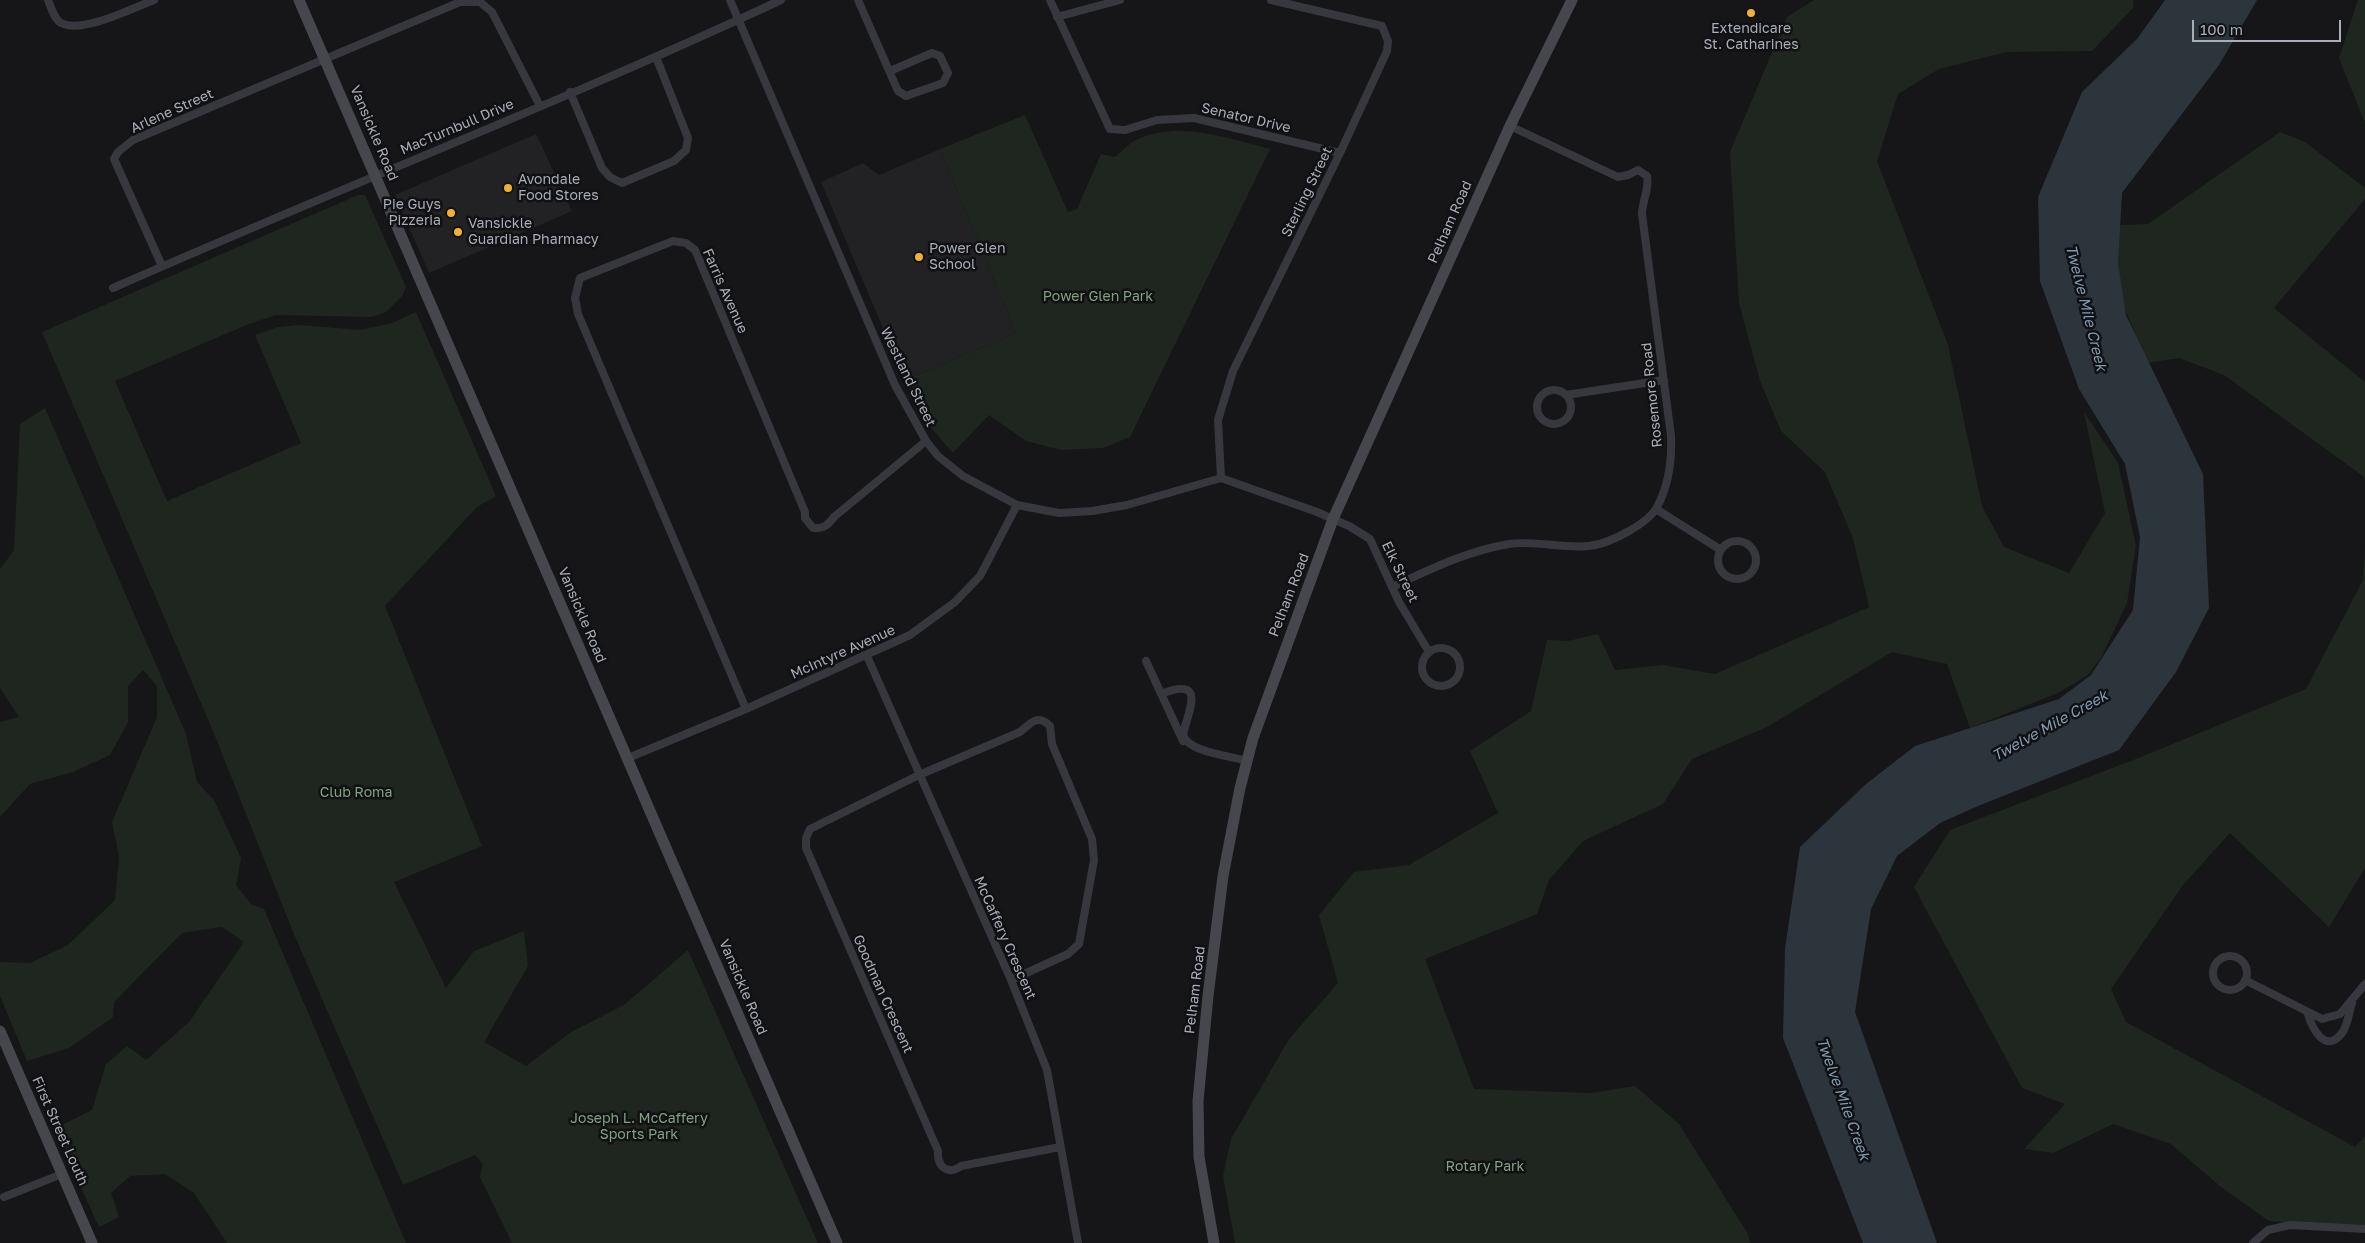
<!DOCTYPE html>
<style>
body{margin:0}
#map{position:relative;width:2365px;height:1243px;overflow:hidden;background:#161618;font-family:"Golos Text",sans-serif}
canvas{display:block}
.scale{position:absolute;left:2192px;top:20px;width:149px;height:22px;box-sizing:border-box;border:2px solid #a8adb8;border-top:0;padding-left:6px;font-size:15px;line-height:18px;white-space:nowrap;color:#a8adb8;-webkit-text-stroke:4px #111113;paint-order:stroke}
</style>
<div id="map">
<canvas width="2365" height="1243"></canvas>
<div class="scale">100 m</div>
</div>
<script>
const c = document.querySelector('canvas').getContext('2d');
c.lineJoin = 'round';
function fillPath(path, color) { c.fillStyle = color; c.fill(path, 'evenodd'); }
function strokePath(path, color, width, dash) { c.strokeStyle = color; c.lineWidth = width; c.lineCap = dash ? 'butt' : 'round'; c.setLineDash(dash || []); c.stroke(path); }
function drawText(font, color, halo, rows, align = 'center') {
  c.font = font + ' "Golos Text",sans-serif'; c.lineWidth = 5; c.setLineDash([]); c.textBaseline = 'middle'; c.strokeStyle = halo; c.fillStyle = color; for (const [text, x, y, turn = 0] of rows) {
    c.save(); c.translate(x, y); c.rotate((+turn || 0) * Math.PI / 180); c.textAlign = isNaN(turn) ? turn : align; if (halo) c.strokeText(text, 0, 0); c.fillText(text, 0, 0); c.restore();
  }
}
fillPath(new Path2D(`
 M536 134 572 211 429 273 395 195Z
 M940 149 1016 333 905 380 821 182 863 163 879 175Z`), '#222225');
fillPath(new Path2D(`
 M1814 0H2133L2134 7 2092 51 2006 52 1939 69 1898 94 1877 161 1948 345 1982 506 2004 547 2069 573 2105 513 2084 412 2118 463 2136 546 2127 603 2102 656 2088 675 2058 693 1970 728 1947 664 1892 652 1767 727 1692 759 1663 804 1583 841 1549 880 1537 914 1425 959 1474 1089 1591 1093 1635 1086 1679 1124 1748 1234 1750 1243H1235L1223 1176 1231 1139 1289 1039 1338 983 1319 915 1354 872 1409 865 1498 813 1470 751 1531 711 1547 640 1568 641 1598 634 1615 670 1663 665 1715 674 1869 607 1853 538 1825 472 1781 431 1760 381 1739 303 1730 152 1787 17Z
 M2358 0H2365V123L2339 58Z
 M1025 115 1068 212 1077 209 1101 154 1115 157C1121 152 1129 143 1136 140 1180 120 1226 138 1270 149L1130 437 1103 448 1061 450 1026 441 989 415 953 453 927 423 905 380 1016 333 940 149Z
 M2280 132 2305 142 2365 188V199L2274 308 2365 382V482L2364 477 2224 375 2179 358 2148 363 2109 272 2106 226 2148 224Z
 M358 195H365L406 287 402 296 386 312 371 317 276 315 249 324 115 381 167 501 301 443 255 335 278 327 299 325 360 330 392 323 416 312 496 496 477 507 385 606 482 846 394 882 446 988 474 951 524 931 528 966 484 1042 526 1066 571 1032 624 1005 688 950 818 1243H512L480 1177 483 1164 475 1155 403 1185 293 932 215 736 42 332Z
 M45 408 186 734 197 782 214 800 241 858 236 885 251 904 264 909 406 1243H227L194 1193 165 1174 130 1176 111 1193 119 1217 99 1227 54 1129 92 1110 106 1064 127 1046 146 1060 189 1022 244 942 222 927 182 933 114 1002 113 1017 69 1048 27 1061 0 996V962L30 963 68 945 115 900 119 857 112 822 157 717V686L143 670 128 686V722L110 755 73 772 30 784 0 817V722L19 717 0 688V569L14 550 20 424Z
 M2365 547V868L2329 927 2230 833 2183 885 2111 989 2126 1022 2355 1147 2365 1136V1228L2269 1221 2221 1187 2171 1144 2113 1124 2053 1153 2024 1149 2065 1104 2022 1088 1914 887 1950 830 2141 757 2306 689 2363 580Z`), '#1e261f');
fillPath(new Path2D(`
 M2165 0H2257L2219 65 2122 193 2118 263 2126 315 2203 474 2209 608 2176 672 2119 750 1978 806 1940 823 1897 856 1871 909 1855 1012 1937 1243H1863L1783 1038 1785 949 1800 847 1866 784 1915 746 2059 699 2091 675 2133 610 2140 537 2125 464 2079 389 2040 281 2038 197 2082 92 2137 39Z`), '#2c353c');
strokePath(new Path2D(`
 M48 0C51 7 54 19 61 23 82 34 133 8 154 0
 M730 0 895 385 926 441 938 456 963 476 1017 505 1059 513 1092 511 1127 505 1221 478 1317 512 1349 526 1370 539 1399 602 1429 652
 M858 0 898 91 906 96 943 83 948 73 940 56 932 53 890 71
 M1050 0 1110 129 1125 130 1157 120 1194 118 1340 153
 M1057 17 1120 0
 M570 92 602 168 610 177 622 183 674 161 686 150 688 138 656 57
 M162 266 114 159 118 152 133 140 460 2H480L492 12 540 106
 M113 288C335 190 562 102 781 0
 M1537 407a17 17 0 1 1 34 0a17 17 0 1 1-34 0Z
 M1566 395 1664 380
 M1221 478 1218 420 1233 371 1340 153 1387 51 1388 41 1382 26 1271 0
 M1656 509 1721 550
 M1718 560a19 19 0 1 1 38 0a19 19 0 1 1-38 0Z
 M1392 587C1431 569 1467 551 1509 544 1536 540 1563 549 1589 546 1609 544 1648 524 1657 507 1669 485 1672 460 1671 436L1642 214C1642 201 1650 188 1647 176L1638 170 1628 175 1618 177 1510 126
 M1422 667a19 19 0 1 1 38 0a19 19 0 1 1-38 0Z
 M867 656 1011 980 1047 1070 1078 1243
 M1146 661 1183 741
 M1161 694C1207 676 1189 709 1183 734 1186 752 1231 756 1247 761
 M746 709 578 314 575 298 580 278 673 241 686 243 695 250 805 512V518L813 528C824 529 828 525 834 517L926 441
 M628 758 746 709 910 635 955 602 980 576 1017 505
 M2213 973a17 17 0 1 1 34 0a17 17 0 1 1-34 0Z
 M1011 980 1068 954 1079 944 1094 860 1092 839 1052 744 1050 726C1037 713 1030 724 1020 732L919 775 810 829 806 838V848L938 1151C937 1166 947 1176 961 1166L1060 1147
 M2245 980 2322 1019 2340 1014 2365 984
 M2308 1014C2312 1028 2325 1055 2342 1033 2348 1025 2349 1012 2352 1003
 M4 1197 62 1174
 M2253 1243 2268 1230 2290 1225 2365 1229`), '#37383d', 8);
strokePath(new Path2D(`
 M299 0 837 1243
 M0 1031 92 1243
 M1214 1243 1199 1157 1198 1101 1208 996 1223 876 1240 788 1253 738 1333 519 1510 126 1572 0`), '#45474d', 11);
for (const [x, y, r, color] of [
 [1751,13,5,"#f2b134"],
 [508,188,5,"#f2b134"],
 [451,213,5,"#f2b134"],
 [458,232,5,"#f2b134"],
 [919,257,5,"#f2b134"]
]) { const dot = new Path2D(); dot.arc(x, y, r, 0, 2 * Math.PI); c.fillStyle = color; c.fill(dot); strokePath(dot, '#111113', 2); }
drawText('14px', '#a8adb8', '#111113', [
 ["Extendicare",1751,29,"center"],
 ["St. Catharines",1751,45,"center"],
 ["Avondale",518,180],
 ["Food Stores",518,196],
 ["Pie Guys",441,205,"right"],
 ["Pizzeria",441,221,"right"],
 ["Vansickle",468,224],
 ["Guardian Pharmacy",468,240],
 ["Power Glen",929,249],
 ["School",929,265]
], 'left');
drawText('14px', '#a8adb8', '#111113', [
 ["Arlene Street",172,111,-24],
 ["Senator Drive",1246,118,13],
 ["MacTurnbull Drive",457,127,-23],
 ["Vansickle Road",374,133,67],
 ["Sterling Street",1307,192,-64],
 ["Pelham Road",1450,222,-66],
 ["Farris Avenue",725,291,66],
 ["Westland Street",908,377,64],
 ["Rosemore Road",1652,395,-96],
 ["Elk Street",1400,572,64],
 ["Pelham Road",1289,595,-69],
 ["Vansickle Road",582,615,67],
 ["McIntyre Avenue",843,652,-24],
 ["McCaffery Crescent",1005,938,66],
 ["Vansickle Road",743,987,67],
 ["Pelham Road",1195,990,-83],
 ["Goodman Crescent",883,994,66],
 ["First Street Louth",60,1131,66]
]);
drawText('14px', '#7fa381', '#111113', [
 ["Power Glen Park",1098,297],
 ["Club Roma",356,793],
 ["Joseph L. McCaffery",639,1119],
 ["Sports Park",639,1135],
 ["Rotary Park",1485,1167]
]);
drawText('italic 15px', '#7f9bb3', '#111113', [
 ["Twelve Mile Creek",2086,308,76],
 ["Twelve Mile Creek",2050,726,-29],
 ["Twelve Mile Creek",1843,1099,70]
]);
</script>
